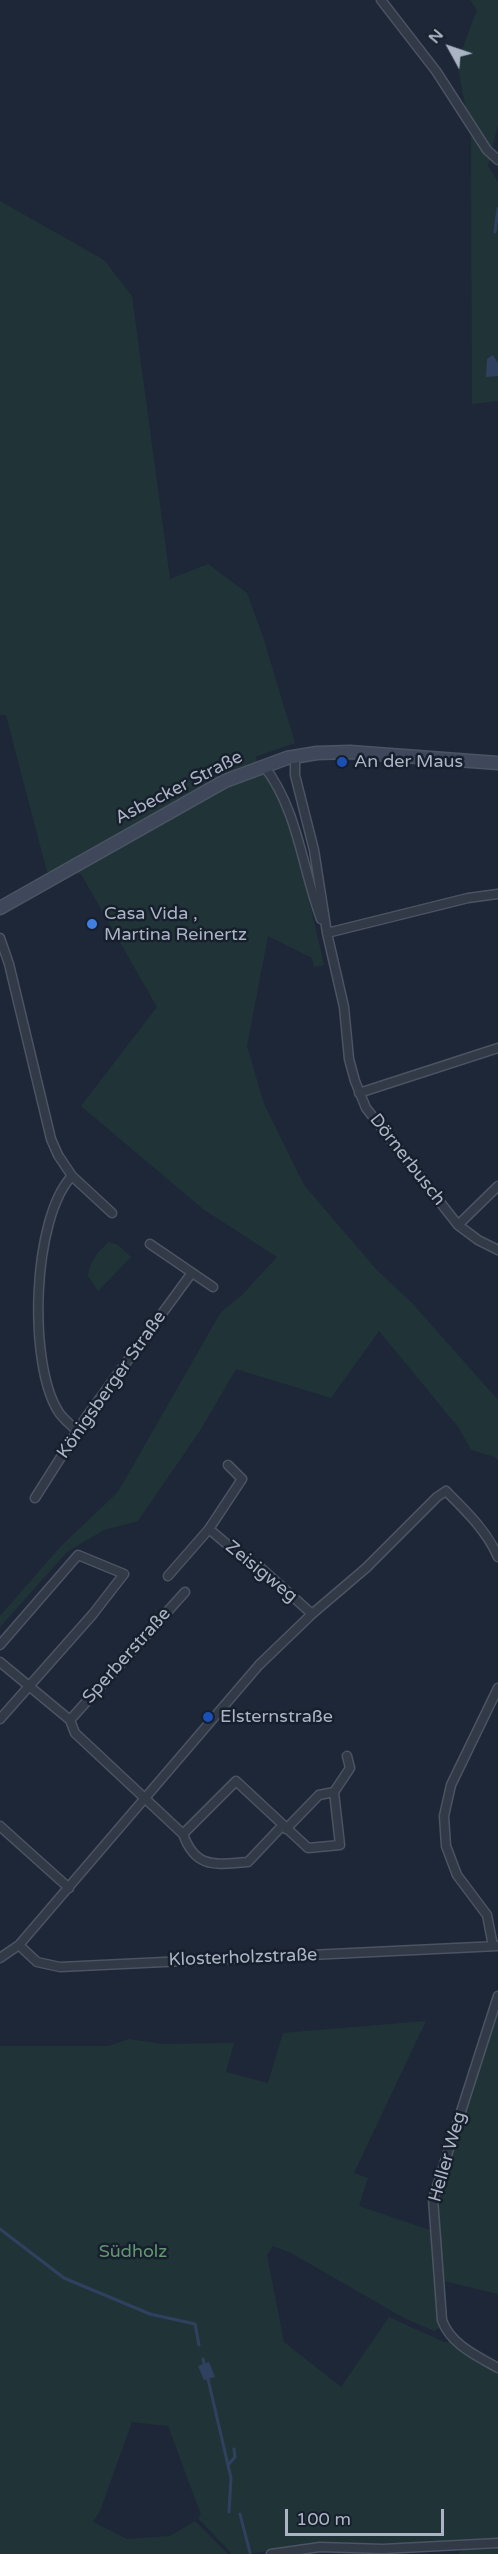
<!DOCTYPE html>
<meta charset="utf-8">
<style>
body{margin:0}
#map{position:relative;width:498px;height:2554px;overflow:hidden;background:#1e2737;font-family:"Varela Round",sans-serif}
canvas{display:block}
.north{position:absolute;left:420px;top:18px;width:60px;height:60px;-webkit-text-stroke:4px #171f2c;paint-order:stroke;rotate:310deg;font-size:16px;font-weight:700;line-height:24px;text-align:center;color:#abb4c5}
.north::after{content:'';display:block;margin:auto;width:21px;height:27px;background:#abb4c5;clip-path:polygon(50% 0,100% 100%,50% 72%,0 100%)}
.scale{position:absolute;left:285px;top:2509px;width:159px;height:27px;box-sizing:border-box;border:3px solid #abb4c5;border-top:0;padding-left:8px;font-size:18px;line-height:21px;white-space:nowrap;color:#abb4c5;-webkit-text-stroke:4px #171f2c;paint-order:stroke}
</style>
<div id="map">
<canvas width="498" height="2554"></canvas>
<div class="north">N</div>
<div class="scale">100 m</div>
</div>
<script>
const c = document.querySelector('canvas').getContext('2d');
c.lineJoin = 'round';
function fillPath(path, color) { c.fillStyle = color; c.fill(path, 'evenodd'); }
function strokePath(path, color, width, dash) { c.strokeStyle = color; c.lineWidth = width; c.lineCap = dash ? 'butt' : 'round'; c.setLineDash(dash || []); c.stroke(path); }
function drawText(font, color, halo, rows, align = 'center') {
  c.font = font + ' "Varela Round",sans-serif'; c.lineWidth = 5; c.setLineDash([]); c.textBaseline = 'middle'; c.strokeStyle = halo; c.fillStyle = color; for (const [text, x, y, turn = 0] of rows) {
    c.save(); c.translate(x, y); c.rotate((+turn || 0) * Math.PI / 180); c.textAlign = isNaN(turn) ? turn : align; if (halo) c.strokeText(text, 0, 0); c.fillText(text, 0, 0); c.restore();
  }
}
fillPath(new Path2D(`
 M470 0H498V124L488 166 498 182V401L472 404 471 136 457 63 477 10Z
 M0 201 104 260 132 296 170 579 208 564 247 593 263 637 295 743 255 757 282 800 299 857 324 965 314 967 312 958 268 936 247 1046 264 1104 304 1185 376 1269 412 1303 498 1400V1460L495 1457 471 1450 459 1428 379 1331 331 1398 236 1369 201 1429 138 1521 104 1530 67 1552 0 1627V1616L61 1546 118 1492 221 1312 243 1294 277 1257 203 1209 81 1106 157 1007 81 874 47 872 6 715H0Z
 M109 1242 118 1245 131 1257 98 1291 88 1276C89 1261 99 1251 109 1242Z
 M498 2008V2294L444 2281 436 2199Z
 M426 2021 354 2173 368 2178 359 2206 432 2231 441 2327 434 2331 404 2318 291 2253 273 2246 267 2255 284 2342 341 2387 389 2317 444 2342H450L498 2370V2554H458L465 2548H285L249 2554H232L198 2518 201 2515 168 2426 132 2422 100 2511 93 2522 127 2539 170 2536 195 2521 228 2554H0V2046H109L129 2039 163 2044 234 2043 226 2072 268 2083 283 2033Z`), '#203438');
fillPath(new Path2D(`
 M493 355 498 363V376L486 377 487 359Z
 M209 2362 215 2377 204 2380 198 2366Z`), '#30415f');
strokePath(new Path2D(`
 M495 232 498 209
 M0 2229 64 2278 150 2314 195 2324 199 2345
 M203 2359 204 2364
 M208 2379 231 2478 229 2512
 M228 2465 235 2457 234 2449
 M240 2514 250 2553`), '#30415f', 3);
const minor = new Path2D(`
 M381 0 436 71 487 150 498 160
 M295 757V775L314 850 327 933 344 1007 349 1059 355 1081 366 1108 458 1225 478 1240 498 1250
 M264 766C298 810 302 868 321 919
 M327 933 468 898 498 894
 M0 938 9 964 51 1139 58 1155 72 1176C32 1218 28 1363 58 1411 62 1418 71 1425 77 1431
 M359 1093 498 1048
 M72 1176 112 1213
 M458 1225 498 1186
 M150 1244 213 1287
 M35 1498 87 1416 191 1274
 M209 1529 242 1479 228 1465
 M168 1576 209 1529 248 1562 260 1567 312 1614
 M0 1645 78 1555 124 1574 93 1614 0 1719
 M0 1662 70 1720 75 1733 183 1834C196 1870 216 1864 248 1862L282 1826
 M70 1720 185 1592
 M0 1826 69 1888
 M286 1829 319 1795 334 1792 350 1768 347 1756
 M183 1834 236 1781 308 1848 340 1845 334 1792
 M19 1945 37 1962 60 1967 498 1946
 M493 1946 487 1915 457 1875 446 1846 444 1816 451 1785 498 1688
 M0 1958 19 1945 259 1665 312 1614 366 1568 437 1497 446 1491C466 1511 487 1531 498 1557
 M498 1996 433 2199 442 2320C450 2344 477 2356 498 2368
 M271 2554 320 2547 383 2549 498 2543`);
const secondary = new Path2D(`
 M0 908 225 781 287 758 317 753 350 752 498 763`);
strokePath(minor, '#4c5463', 11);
strokePath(secondary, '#4c5463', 15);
strokePath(minor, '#323947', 8);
strokePath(secondary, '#3f485b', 12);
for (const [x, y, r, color] of [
 [342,762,6,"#1a4fb4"],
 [92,924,6,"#3f7fe0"],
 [208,1717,6,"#1a4fb4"]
]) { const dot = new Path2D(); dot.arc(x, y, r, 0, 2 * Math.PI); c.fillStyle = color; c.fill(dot); strokePath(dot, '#171f2c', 2); }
drawText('18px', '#abb4c5', '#171f2c', [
 ["An der Maus",354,762],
 ["Casa Vida ,",104,914],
 ["Martina Reinertz",104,935],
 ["Elsternstraße",220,1717]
], 'left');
drawText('18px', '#abb4c5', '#171f2c', [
 ["Asbecker Straße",179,788,-27],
 ["Dörnerbusch",407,1160,52],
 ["Königsberger Straße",112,1385,-55],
 ["Zeisigweg",261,1572,39],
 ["Sperberstraße",127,1656,-48],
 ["Klosterholzstraße",243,1958,-2],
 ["Heller Weg",448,2157,-74]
]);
drawText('18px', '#629671', '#171f2c', [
 ["Südholz",133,2252]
]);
</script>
